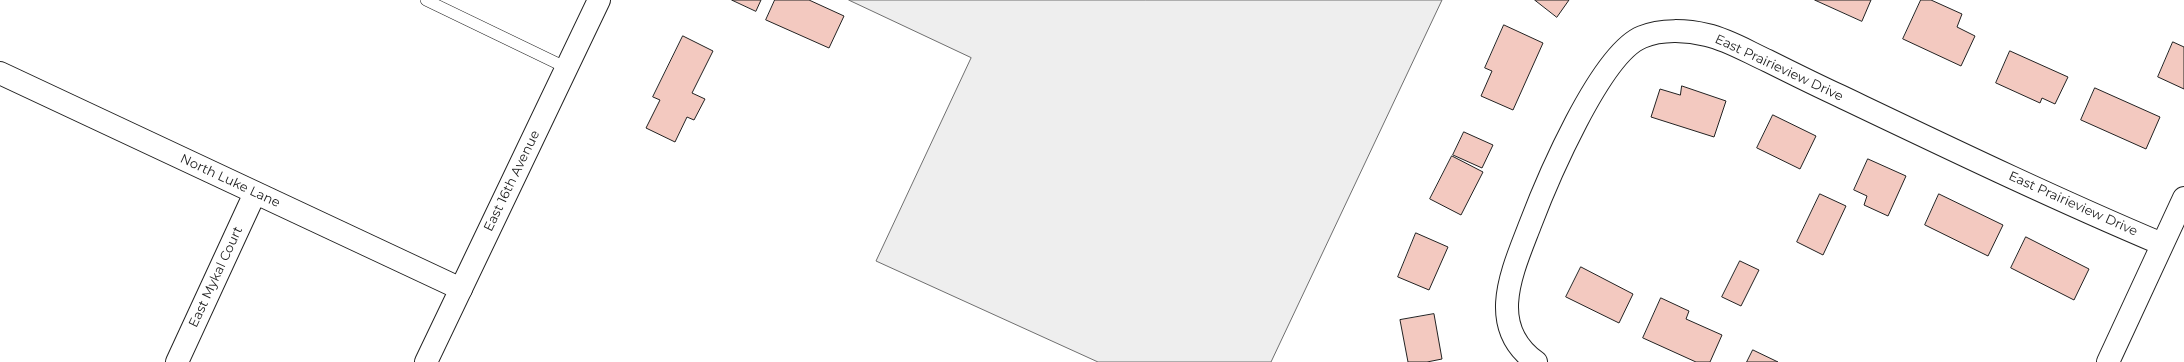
<!DOCTYPE html>
<style>
body{margin:0}
canvas{display:block;background:#fff}
</style>
<canvas width="2184" height="362"></canvas>
<script>
const c = document.querySelector('canvas').getContext('2d');
c.lineJoin = 'round';
function fillPath(path, color) { c.fillStyle = color; c.fill(path, 'evenodd'); }
function strokePath(path, color, width, dash) { c.strokeStyle = color; c.lineWidth = width; c.lineCap = dash ? 'butt' : 'round'; c.setLineDash(dash || []); c.stroke(path); }
function drawText(font, color, halo, rows, align = 'center') {
  c.font = font + ' Montserrat,sans-serif'; c.lineWidth = 3; c.setLineDash([]); c.textBaseline = 'middle'; c.strokeStyle = halo; c.fillStyle = color; for (const [text, x, y, turn = 0] of rows) {
    c.save(); c.translate(x, y); c.rotate((+turn || 0) * Math.PI / 180); c.textAlign = isNaN(turn) ? turn : align; if (halo) c.strokeText(text, 0, 0); c.fillText(text, 0, 0); c.restore();
  }
}
const green = new Path2D(`
 M849 0H1442L1271 362H1098L876 261 971 58Z`);
fillPath(green, '#eee');
strokePath(green, '#6f6f6f', 1);
const building = new Path2D(`
 M732 0H761L756 11Z
 M775 0H809L844 16 829 48 766 20Z
 M1535 0H1569L1557 17Z
 M1815 0H1871L1862 21Z
 M1921 0H1931L1962 14 1957 27 1975 36 1961 66 1903 39Z
 M1504 25 1543 43 1513 110 1481 96 1492 71 1485 68Z
 M683 36 713 51 692 93 705 99 694 120 687 117 675 142 646 128 660 100 653 97Z
 M2173 42 2184 47V89L2158 77Z
 M2010 51 2068 77 2055 104 2042 98 2040 103 1996 83Z
 M1682 86 1726 101 1714 137 1651 117 1660 89 1680 95Z
 M2095 88 2160 117 2146 149 2081 120Z
 M1773 115 1816 136 1800 169 1757 148Z
 M1464 132 1493 145 1482 168 1453 155Z
 M1452 156 1483 172 1461 215 1430 199Z
 M1868 159 1906 176 1888 216 1864 205 1867 196 1854 190Z
 M1820 194 1846 206 1823 255 1797 242Z
 M1939 194 2003 225 1988 256 1925 225Z
 M1416 233 1448 247 1429 290 1398 277Z
 M2026 237 2089 269 2074 300 2011 268Z
 M1740 261 1759 270 1741 306 1722 297Z
 M1581 267 1633 294 1619 323 1566 297Z
 M1661 298 1689 311 1686 319 1722 335 1710 362H1696L1643 338Z
 M1434 314 1442 359 1427 362H1408L1400 320Z
 M1753 350 1778 362H1747Z`);
fillPath(building, '#f3c9c0');
strokePath(building, '#222', 1);
const service = new Path2D(`
 M426 0 567 68`);
const minor = new Path2D(`
 M0 73 461 289
 M177 362 255 193
 M1536 362C1486 326 1512 272 1530 225 1546 183 1600 54 1642 37 1661 29 1687 30 1707 35 1729 40 1748 52 1768 61 1792 73 1816 85 1840 96 1947 147 2053 198 2162 244
 M2108 362 2184 198`);
const tertiary = new Path2D(`
 M426 362 599 0`);
strokePath(service, '#222', 12);
strokePath(minor, '#222', 24);
strokePath(tertiary, '#222', 24);
strokePath(service, '#fff', 11);
strokePath(minor, '#fff', 22);
strokePath(tertiary, '#fff', 22);
drawText('13px', '#222', '#fff', [
 ["East Prairieview Drive",1779,68,25],
 ["North Luke Lane",230,181,25],
 ["East 16th Avenue",512,181,-64],
 ["East Prairieview Drive",2073,204,24],
 ["East Mykal Court",216,277,-65]
]);
</script>
